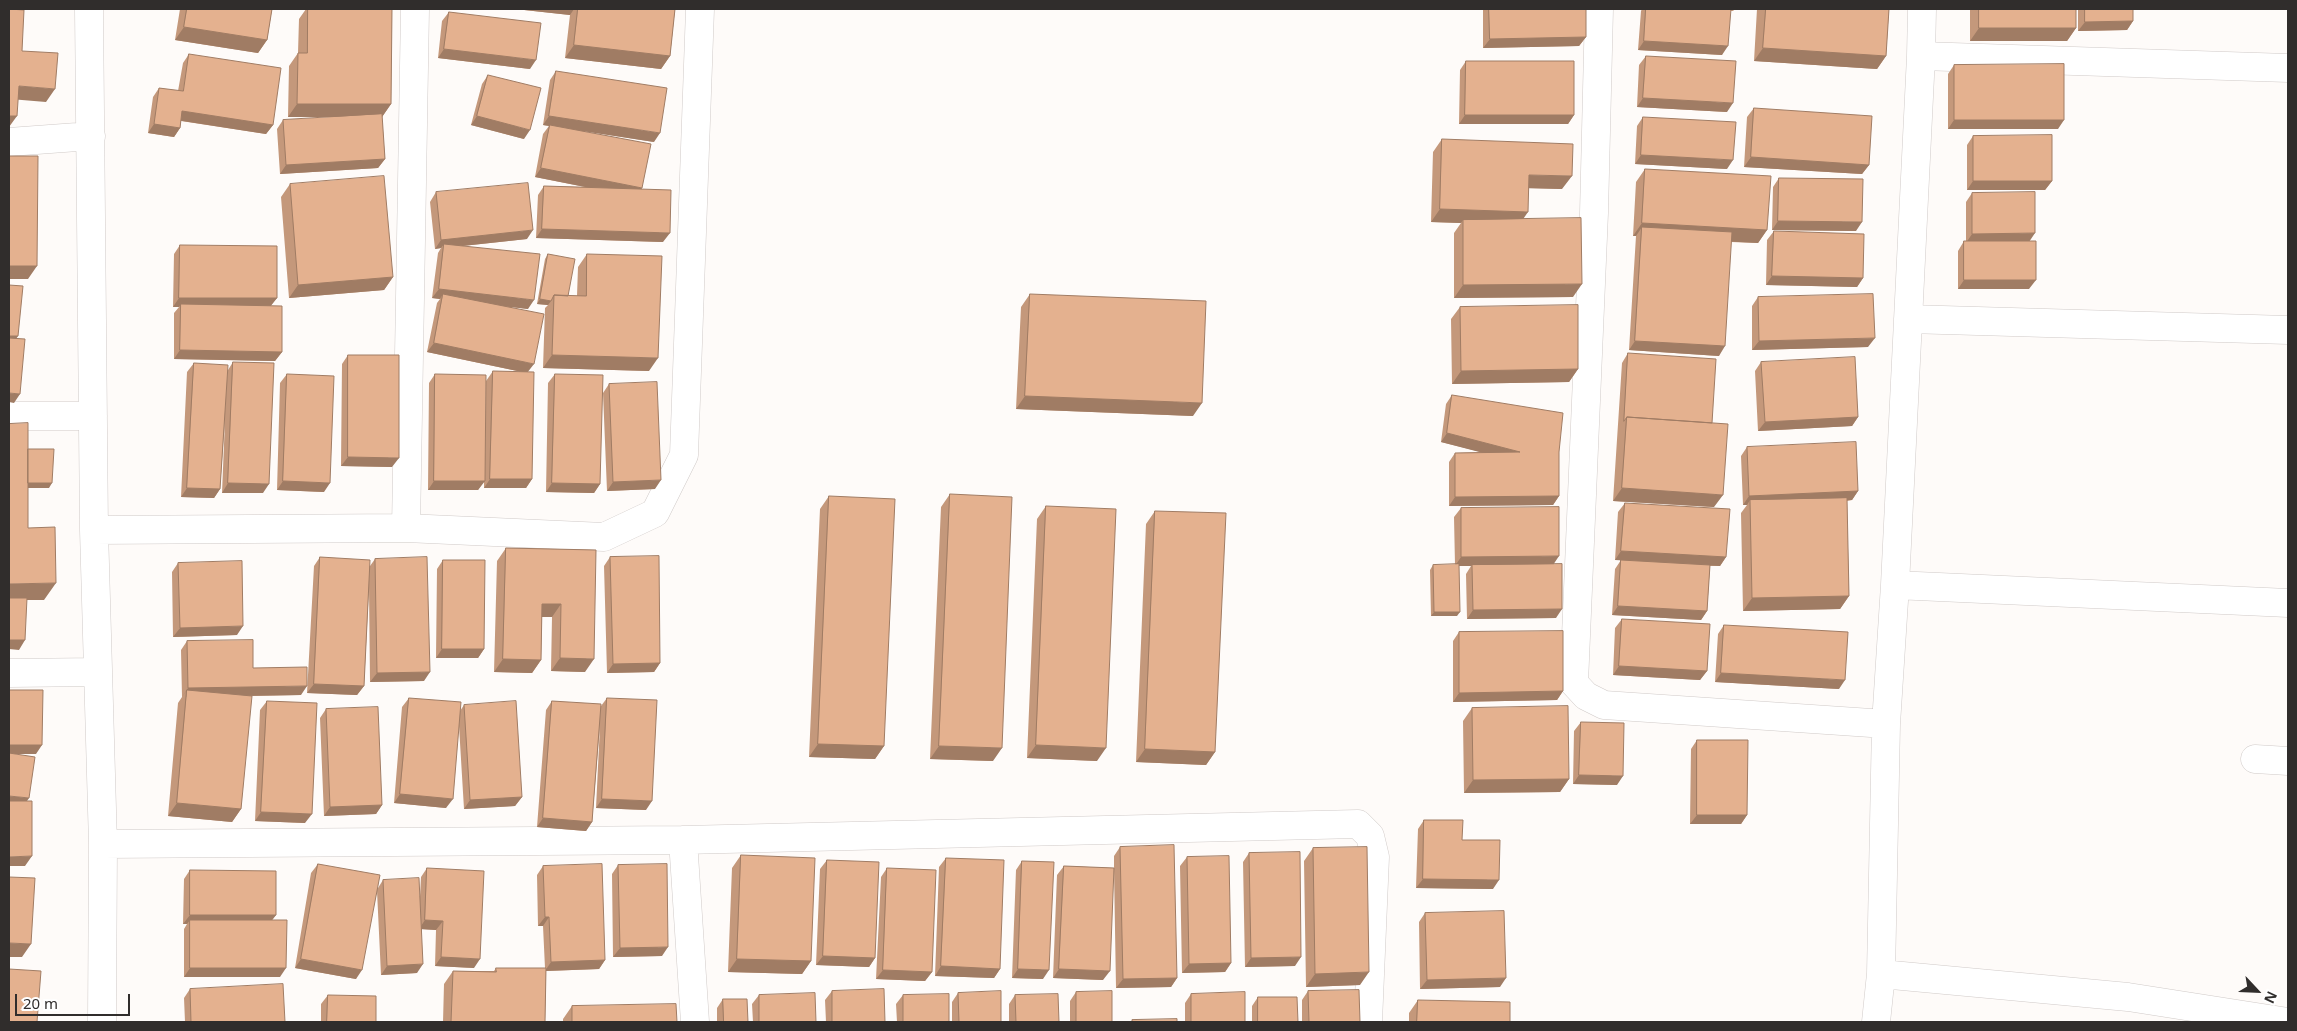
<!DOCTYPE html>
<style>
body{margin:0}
#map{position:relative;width:2297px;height:1031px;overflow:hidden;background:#fefbf9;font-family:"Noto Sans",sans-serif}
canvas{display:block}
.frame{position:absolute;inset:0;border:10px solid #302d2c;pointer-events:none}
.north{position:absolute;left:2232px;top:966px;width:50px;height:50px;-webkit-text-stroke:4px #fff;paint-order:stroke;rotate:115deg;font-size:14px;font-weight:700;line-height:20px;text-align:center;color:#302d2c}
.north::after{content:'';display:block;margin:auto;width:18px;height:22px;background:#302d2c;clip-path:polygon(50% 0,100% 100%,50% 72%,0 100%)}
.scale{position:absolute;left:15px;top:994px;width:115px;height:22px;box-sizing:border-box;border:2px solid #302d2c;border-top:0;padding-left:6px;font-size:15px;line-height:18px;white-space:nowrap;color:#302d2c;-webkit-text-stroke:4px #fff;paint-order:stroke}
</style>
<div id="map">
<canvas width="2297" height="1031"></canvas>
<div class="frame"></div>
<div class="north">N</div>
<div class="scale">20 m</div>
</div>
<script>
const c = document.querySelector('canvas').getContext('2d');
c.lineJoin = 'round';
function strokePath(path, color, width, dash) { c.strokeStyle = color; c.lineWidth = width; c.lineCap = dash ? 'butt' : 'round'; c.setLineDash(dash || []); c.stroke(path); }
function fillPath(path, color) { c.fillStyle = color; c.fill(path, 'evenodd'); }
const minor = new Path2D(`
 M89 9 94 530 103 844 102 1022
 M1599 9 1594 213 1574 683 1586 696 1604 705 1886 724
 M1921 56 2288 68
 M9 142 91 136
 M1908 319 2288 330
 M9 416H93
 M406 528 415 9
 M94 530 406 528 604 537 655 513 684 455 700 9
 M1895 585 2288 603
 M9 673 98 672
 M2255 759 2288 761
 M683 840 695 1022
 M103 844 683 840 1358 824 1370 836 1375 857 1368 1022
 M1881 974 2128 997 2288 1022
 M1876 1022 1881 974 1886 724 1895 585 1921 56 1922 9`);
strokePath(minor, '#d0cac8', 29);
strokePath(minor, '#fff', 28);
fillPath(new Path2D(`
 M180 9H272L267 40 258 53 175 40Z
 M306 9H392L391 104 382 117 385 159 378 168 280 174 277 129 283 120 336 117H288L289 66 298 53 299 19Z
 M515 9H675L670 56 661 69 565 58 570 15Z
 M1483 9H1586V37L1579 46 1483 48Z
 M1642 9H1735L1733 11H1730L1722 55 1638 50 1641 11Z
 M1757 9H1889L1886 56 1877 69 1754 61Z
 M1970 9H2076V28L2067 41H1970Z
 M2078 9H2133V21L2127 30 2078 31Z
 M449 12 530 69 438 58 442 21Z
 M189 54 273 125 266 134 181 121 180 128 174 137 148 133 153 97 159 88 178 91 183 63Z
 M1646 56 1727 112 1637 107 1639 65Z
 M1466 61 1574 115 1568 124H1459L1460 70Z
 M1954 65 2058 129H1948V74Z
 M556 71 654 142 584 131 642 189 663 242 536 238 538 195 544 186 585 187 535 177 543 134 549 126 543 125 550 80Z
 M488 75 524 139 471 125 482 84Z
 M1754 108 1869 165 1862 174 1744 167 1747 117Z
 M1643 117 1727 169 1635 164 1637 126Z
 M1973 136 2052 181 2045 190H1967V145Z
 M1442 139 1562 189 1529 188 1523 219 1573 297 1454 298V233L1461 223 1431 222 1433 152Z
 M1645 169 1767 230 1758 243 1731 242 1719 356 1629 350 1636 236H1633L1636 182Z
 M1779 178 1856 231 1772 230 1773 187Z
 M290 184 393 277 384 290 289 298 281 197Z
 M436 192 527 239 462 246 528 309 512 307 528 372 532 479 526 488H484V481L478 490H428L429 383 435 374 485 456 486 381 493 371 522 372 427 352 437 303 440 299 432 298 438 253 441 248 435 249 430 202Z
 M1972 193 2029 241V289H1958V251L1964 241H1966V202Z
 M1774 231 1863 278 1857 287 1766 285 1767 240Z
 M180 245 277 298 271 305 282 352 275 361 174 359V313L179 307H173L174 254Z
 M548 254 568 296H577L578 267 587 254 649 371 543 368 545 308 548 305 537 304 545 259Z
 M1030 294 1193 416 1016 409 1021 307Z
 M1758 297 1868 347 1752 350V306Z
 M1460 307 1578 369 1569 382 1452 384 1451 319Z
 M1628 353 1712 423 1714 507 1613 501 1622 363Z
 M348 355 392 467 341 466 342 364Z
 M233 362 263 493H222L225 420 220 489 214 498 181 497 187 372 194 363 228 370Z
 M1761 362 1858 417 1852 426 1758 431 1755 371Z
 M287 374 324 492 277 490 280 383Z
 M555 374 600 484 594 493 546 492 548 383Z
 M609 384 655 489 607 491 603 393Z
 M1452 395 1559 452V496L1553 505 1449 506V462L1455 453 1481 452 1441 442 1446 404Z
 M1747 447 1858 491 1852 500 1847 501 1849 596 1840 609 1743 611 1741 513 1747 505H1743L1741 456Z
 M950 494 993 761 930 759 941 507Z
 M829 496 884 746 875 759 809 757 820 509Z
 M1625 503 1726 557 1720 566H1710L1707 611 1701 620 1612 615 1615 569 1621 560H1615L1618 512Z
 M1046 506 1097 761 1027 758 1037 519Z
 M1461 508 1554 564 1556 618 1467 619 1466 574 1471 566H1459L1457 616H1431L1430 570 1433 565H1455L1454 517Z
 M1155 511 1215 752 1206 765 1136 762 1146 524Z
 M506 548 596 550 585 672 551 671 552 617H542L541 660 532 673 494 672 497 561Z
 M320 557 370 566 375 559 424 681 370 682 369 588 364 686 357 695 307 693 314 566Z
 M610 557 660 663 654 672 607 673 604 566Z
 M443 560 484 649 478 658H436L437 569Z
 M178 563 237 635 173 637 172 572Z
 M1622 619 1707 671 1700 680 1613 675 1615 628Z
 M1724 625 1839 689 1715 682 1718 634Z
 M1459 632 1563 691 1557 700 1453 702V641Z
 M187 641 253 668 301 695 248 696 241 809 232 822 168 816 178 703 182 697 181 650Z
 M409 698 460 711 464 705 522 797 515 806 464 809 459 726 446 808 394 803 402 707Z
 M607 698 646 810 596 808 600 725 592 822 586 831 537 827 546 710 552 701 601 706Z
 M267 701 305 823 255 821 260 710Z
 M1472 708 1569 779 1560 792 1464 793 1463 721Z
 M326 709 382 805 376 814 324 816 320 718Z
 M1581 722 1617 785 1573 784 1574 731Z
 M1697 740 1747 815 1741 824H1690L1691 749Z
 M1424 820 1462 840 1493 889 1416 888 1418 829Z
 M1120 847 1177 978 1171 987 1116 988 1114 870 1103 980 1053 978 1057 875 1064 866 1114 868V856Z
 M1313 848 1360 985 1306 987 1304 861Z
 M1249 853 1295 966 1245 967 1243 862Z
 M741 855 811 961 802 974 728 972 732 868Z
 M1187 857 1231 963 1225 972 1182 973 1180 866Z
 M946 858 1000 969 994 978 935 976 939 867Z
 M827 860 875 958 869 967 816 965 820 869Z
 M1022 861 1043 979 1012 978 1016 870Z
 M318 864 378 888 383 880 420 896 421 877 427 868 474 968 435 966 436 930 422 929 417 973 381 975 377 891 356 979 295 968 311 873Z
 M618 865 662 956 613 957 612 874Z
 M543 866 605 960 599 969 546 971 545 1022H443L444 984 453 971H494L496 968H545L543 926H538L537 875Z
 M887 868 932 972 925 981 876 979 881 877Z
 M190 870 276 915 272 920 280 977H184V929L187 924H183L184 879Z
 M1425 913 1500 987 1420 989 1419 922Z
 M190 989 285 1022H185L184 998Z
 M832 991 885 1022H826L825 1000Z
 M1308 991 1360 1022H1302V1000Z
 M1076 992 1112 1022H1070V1001Z
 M958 993 1001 1022H952V1002Z
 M1191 994 1245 1022H1185V1003Z
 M328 995 376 1022H321V1004Z
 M759 995 816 1022H753L752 1004Z
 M903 995 949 1022H897L896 1004Z
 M1015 995 1059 1022H1009V1004Z
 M1258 997 1298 1022H1252V1006Z
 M723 999 748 1022H717V1008Z
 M1418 1000 1510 1022H1409V1013Z
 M572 1006 677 1022H563V1019Z`), '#c4987b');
fillPath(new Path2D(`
 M515 9H574L570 15Z
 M2133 21 2127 30 2078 31 2085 22Z
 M184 27 267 40 258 53 175 40Z
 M1979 28H2076L2067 41H1970Z
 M1586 37 1579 46 1483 48 1490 39Z
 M1644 41 1728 46 1722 55 1638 50Z
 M574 45 670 56 661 69 565 58Z
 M1763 48 1886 56 1877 69 1754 61Z
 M444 49 536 60 530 69 438 58Z
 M19 86 55 89 46 102 10 99Z
 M1643 98 1733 103 1727 112 1637 107Z
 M297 104H391L382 117H288Z
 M182 111 273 125 266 134 176 120Z
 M1465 115H1574L1568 124H1459Z
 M9 116H17L9 127Z
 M477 116 530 130 524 139 471 125Z
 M549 116 660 133 654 142 543 125Z
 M1954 120H2064L2058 129H1948Z
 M154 124 180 128 174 137 148 133Z
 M1641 155 1733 160 1727 169 1635 164Z
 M1751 157 1869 165 1862 174 1744 167Z
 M385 159 378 168 280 174 286 165Z
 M541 168 642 188 636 197 535 177Z
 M1529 175 1572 176 1562 189 1520 188Z
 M1973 181H2052L2045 190H1967Z
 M1440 209 1528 212 1519 225 1463 220 1461 223 1431 222Z
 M1778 221 1862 222 1856 231 1772 230Z
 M1642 223 1767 230 1758 243 1642 237V227L1636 236H1633Z
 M542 229 670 233 663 242 536 238Z
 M533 230 527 239 444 248V244L441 248 435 249 441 240Z
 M2035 233 2029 242 1966 243 1972 234Z
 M9 266H37L28 279H9Z
 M1772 276 1863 278 1857 287 1766 285Z
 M393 277 384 290 289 298 298 285Z
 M1964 280H2036L2029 289H1958Z
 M1582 284 1573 297 1454 298 1463 285Z
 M439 289 534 300 528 309 442 299 443 294 440 299 432 298Z
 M179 298H277L270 307 181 304 179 307H173Z
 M540 299 551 301 548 305 537 304Z
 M9 336H18L12 345H9Z
 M1875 338 1868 347 1752 350 1759 341Z
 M1635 341 1725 346 1719 356 1629 350Z
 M434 343 534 364 527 373 427 352Z
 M180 350 282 352 275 361 174 359Z
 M552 355 658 358 649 371 543 368Z
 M1578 369 1569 382 1452 384 1461 371Z
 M9 393 20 394 14 403 9 402Z
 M1025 396 1202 403 1193 416 1016 409Z
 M1858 417 1852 426 1758 431 1765 422Z
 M1447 433 1520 452 1514 461 1441 442Z
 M348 457 399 458 392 467 341 466Z
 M490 479H532L526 488H484Z
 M661 480 655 489 607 491 613 482Z
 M283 481 330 483 324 492 277 490Z
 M434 481H485L478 490H428Z
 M22 483H52L49 488H18Z
 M228 483 269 484 263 493H222Z
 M552 483 600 484 594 493 546 492Z
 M187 488 220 489 214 498 181 497Z
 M1622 488 1723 495 1714 507 1613 501Z
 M1858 491 1852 500 1750 504V500L1747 505H1743L1749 496Z
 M1559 496 1553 505 1449 506 1455 497Z
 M1621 551 1726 557 1720 566 1615 560Z
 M1559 556 1553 565H1472L1471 566H1455L1461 557Z
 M56 583 44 600H9V584Z
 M1849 596 1840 609 1743 611 1752 598Z
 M542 604H561L552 617H533Z
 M1618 606 1707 611 1701 620 1612 615Z
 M1562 609 1556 618 1467 619 1473 610Z
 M1434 612H1460L1457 616H1431Z
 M243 626 237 635 173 637 180 628Z
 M9 640H25L19 650 9 649Z
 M442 649H484L478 658H436Z
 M560 658 594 659 585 672 551 671Z
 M503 659 541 660 532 673 494 672Z
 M660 663 654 672 607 673 613 664Z
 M1619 666 1707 671 1700 680 1613 675Z
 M430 672 424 681 370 682 377 673Z
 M1721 673 1845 680 1839 689 1715 682Z
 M314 684 364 686 357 695 307 693Z
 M307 686 301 695 186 697 187 690 182 697 188 688Z
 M1563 691 1557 700 1453 702 1459 693Z
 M818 744 884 746 875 759 809 757Z
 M9 745H42L36 754H9Z
 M1036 745 1106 748 1097 761 1027 758Z
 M939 746 1002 748 993 761 930 759Z
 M1145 749 1215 752 1206 765 1136 762Z
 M1579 775 1623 776 1617 785 1573 784Z
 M1569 779 1560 792 1464 793 1473 780Z
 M400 794 453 799 446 808 394 803Z
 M9 796 29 798 23 807 9 806Z
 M522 797 515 806 464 809 470 800Z
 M602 799 652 801 646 810 596 808Z
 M177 803 241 809 232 822 168 816Z
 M382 805 376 814 324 816 330 807Z
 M261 812 312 814 305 823 255 821Z
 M1697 815H1747L1741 824H1690Z
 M543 818 592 822 586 831 537 827Z
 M32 856 25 866H9V857Z
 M1423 879 1499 880 1493 889 1416 888Z
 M190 915H276L269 924 190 920 187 924H183Z
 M545 917H549L543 926H538Z
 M425 920 443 921 436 930 419 929Z
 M9 943 31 944 22 957H9Z
 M668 947 662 956 613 957 620 948Z
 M823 956 875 958 869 967 816 965Z
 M441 957 480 959 474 968 435 966Z
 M1301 957 1295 966 1245 967 1251 958Z
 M301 959 362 970 356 979 295 968Z
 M737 959 811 961 802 974 728 972Z
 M605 960 599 969 545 971 551 962Z
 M1231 963 1225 972 1182 973 1189 964Z
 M423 964 417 973 381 975 387 966Z
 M941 966 1000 969 994 978 935 976Z
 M190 968H286L280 977H184Z
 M1018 969 1049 970 1043 979 1012 978Z
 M1059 969 1110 971 1103 980 1053 978Z
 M883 970 932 972 925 981 876 979Z
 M1369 972 1360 985 1306 987 1315 974Z
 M1177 978 1171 987 1116 988 1123 979Z
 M1506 978 1500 987 1420 989 1427 980Z`), '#a07c64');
const building = new Path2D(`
 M9 9 24 10 22 51 58 53 55 89 19 86 17 116H9Z
 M187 9H272L267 40 184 27Z
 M308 9H392L391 104H297L298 53H307Z
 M578 9H675L670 56 574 45Z
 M1489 9H1586V37L1490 39Z
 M1646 9H1731L1728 46 1644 41Z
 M1766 9H1889L1886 56 1763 48Z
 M1979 9H2076V28H1979Z
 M2085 9H2133V21L2085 22Z
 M449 12 541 23 536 60 444 49Z
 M189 54 281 68 273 125 182 111 180 128 154 124 159 88 183 91Z
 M1646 56 1736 61 1733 103 1643 98Z
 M1466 61H1574V115H1465Z
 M2064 64V120H1954V65Z
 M556 71 667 88 660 133 549 116Z
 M488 75 541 88 530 130 477 116Z
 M1754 108 1872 116 1869 165 1751 157Z
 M382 114 385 159 286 165 283 120Z
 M1643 117 1736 122 1733 160 1641 155Z
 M550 125 651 144 642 188 541 168Z
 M2052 135V181H1973V136Z
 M1442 139 1573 144 1572 176 1529 175 1528 212 1440 209Z
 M9 156H38L37 266H9Z
 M1645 169 1771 176 1767 230 1642 223Z
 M384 176 393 277 298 285 290 184Z
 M1779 178 1863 179 1862 222 1778 221Z
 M528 183 533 230 441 240 436 192Z
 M544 186 671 190 670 233 542 229Z
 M2035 192V233L1972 234V193Z
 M1581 218 1582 284 1463 285V220Z
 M1642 227 1732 232 1725 346 1635 341Z
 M1774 231 1864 234 1863 278 1772 276Z
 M1964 241H2036V280H1964Z
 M444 244 540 254 534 300 439 289Z
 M180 245 277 246V298H179Z
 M548 254 575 259 568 296 554 295 551 301 540 299Z
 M587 254 662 256 658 358 552 355 554 295 586 296Z
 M9 285 23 286 18 336H9Z
 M443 294 544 314 534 364 434 343Z
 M1030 294 1206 301 1202 403 1025 396Z
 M1873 294 1875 338 1759 341 1758 297Z
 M181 304 282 306V352L180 350Z
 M1578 305V369L1461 371 1460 307Z
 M9 338 25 339 20 394 9 393Z
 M1628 353 1716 359 1712 423 1627 417 1624 421Z
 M348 355H399V458L348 457Z
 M1855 357 1858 417 1765 422 1761 362Z
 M233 362 274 363 269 484 228 483Z
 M194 363 228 365 220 489 187 488Z
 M493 371 534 372 532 479H490Z
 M287 374 334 376 330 483 283 481Z
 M435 374 486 375 485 481H434Z
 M555 374 603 375 600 484 552 483Z
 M657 382 661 480 613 482 609 384Z
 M1452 395 1563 413 1559 452V496L1455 497V453L1520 452 1447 433Z
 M1627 417 1728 424 1723 495 1622 488Z
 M28 423V528L55 527 56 583 9 584V424Z
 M1856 442 1858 491 1749 496 1747 447Z
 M28 449H54L52 483H28Z
 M950 494 1012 497 1002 748 939 746Z
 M829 496 895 499 884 746 818 744Z
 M1847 498 1849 596 1752 598 1750 500Z
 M1625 503 1730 509 1726 557 1621 551Z
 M1046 506 1116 509 1106 748 1036 745Z
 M1559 507V556L1461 557V508Z
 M1155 511 1226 513 1215 752 1145 749Z
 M506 548 596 550 594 659 560 658 561 604H542L541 660 503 659Z
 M659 556 660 663 613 664 610 557Z
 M320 557 370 560 364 686 314 684Z
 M427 557 430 672 377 673 375 559Z
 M443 560H485L484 649H442Z
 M1621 560 1710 565 1707 611 1618 606Z
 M242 561 243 626 180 628 178 563Z
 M1459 564 1460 612H1434L1433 565Z
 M1562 564V609L1473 610 1472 565Z
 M9 598H27L25 640H9Z
 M1622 619 1710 624 1707 671 1619 666Z
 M1724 625 1848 632 1845 680 1721 673Z
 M1563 631V691L1459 693V632Z
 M253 640V668L307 667V686L188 688 187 641Z
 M9 690H43L42 745H9Z
 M187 690 252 696 241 809 177 803Z
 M409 698 461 702 453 799 400 794Z
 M607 698 657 700 652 801 602 799Z
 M267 701 317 703 312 814 261 812Z
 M516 701 522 797 470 800 464 705Z
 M552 701 601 704 592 822 543 818Z
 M1568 706 1569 779 1473 780 1472 708Z
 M378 707 382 805 330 807 326 709Z
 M1581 722 1624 723 1623 776 1579 775Z
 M1697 740H1748L1747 815H1697Z
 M9 753 35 757 29 798 9 796Z
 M9 801H32V856L9 857Z
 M1424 820H1463L1462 840H1500L1499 880 1423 879Z
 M1174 845 1177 978 1123 979 1120 847Z
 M1367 847 1369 972 1315 974 1313 848Z
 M1300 852 1301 957 1251 958 1249 853Z
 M741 855 815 858 811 961 737 959Z
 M1229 856 1231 963 1189 964 1187 857Z
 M946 858 1004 860 1000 969 941 966Z
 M827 860 879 862 875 958 823 956Z
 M1022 861 1054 862 1049 970 1018 969Z
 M318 864 380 875 362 970 301 959Z
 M602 864 605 960 551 962 549 917H545L543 866Z
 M667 864 668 947 620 948 618 865Z
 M1064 866 1114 868 1110 971 1059 969Z
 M427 868 484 871 480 959 441 957 443 921 425 920Z
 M887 868 936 870 932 972 883 970Z
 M190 870 276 871V915H190Z
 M9 877 35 878 31 944 9 943Z
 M419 878 423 964 387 966 383 880Z
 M1504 911 1506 978 1427 980 1425 913Z
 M190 920H287L286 968H190Z
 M496 968H546L545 1022H451L453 971 496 972Z
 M9 969 41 971 37 1022H9Z
 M283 984 285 1022H191L190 989Z
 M884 989 885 1022H832V991Z
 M1359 990 1360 1022H1309L1308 991Z
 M1001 991V1022H959L958 993Z
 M1112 991V1022H1076V992Z
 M1245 992V1022H1191V994Z
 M815 993 816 1022H759V995Z
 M949 994V1022H903V995Z
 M1058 994 1059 1022H1016L1015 995Z
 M328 995 376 996V1022H327Z
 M1258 997H1297L1298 1022H1258Z
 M723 999H747L748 1022H724Z
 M1418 1000 1510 1002V1022H1417Z
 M676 1004 677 1022H572V1006Z
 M1177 1019V1022H1132V1020Z`);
fillPath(building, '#e4b18f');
strokePath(building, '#a07c64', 1);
</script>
